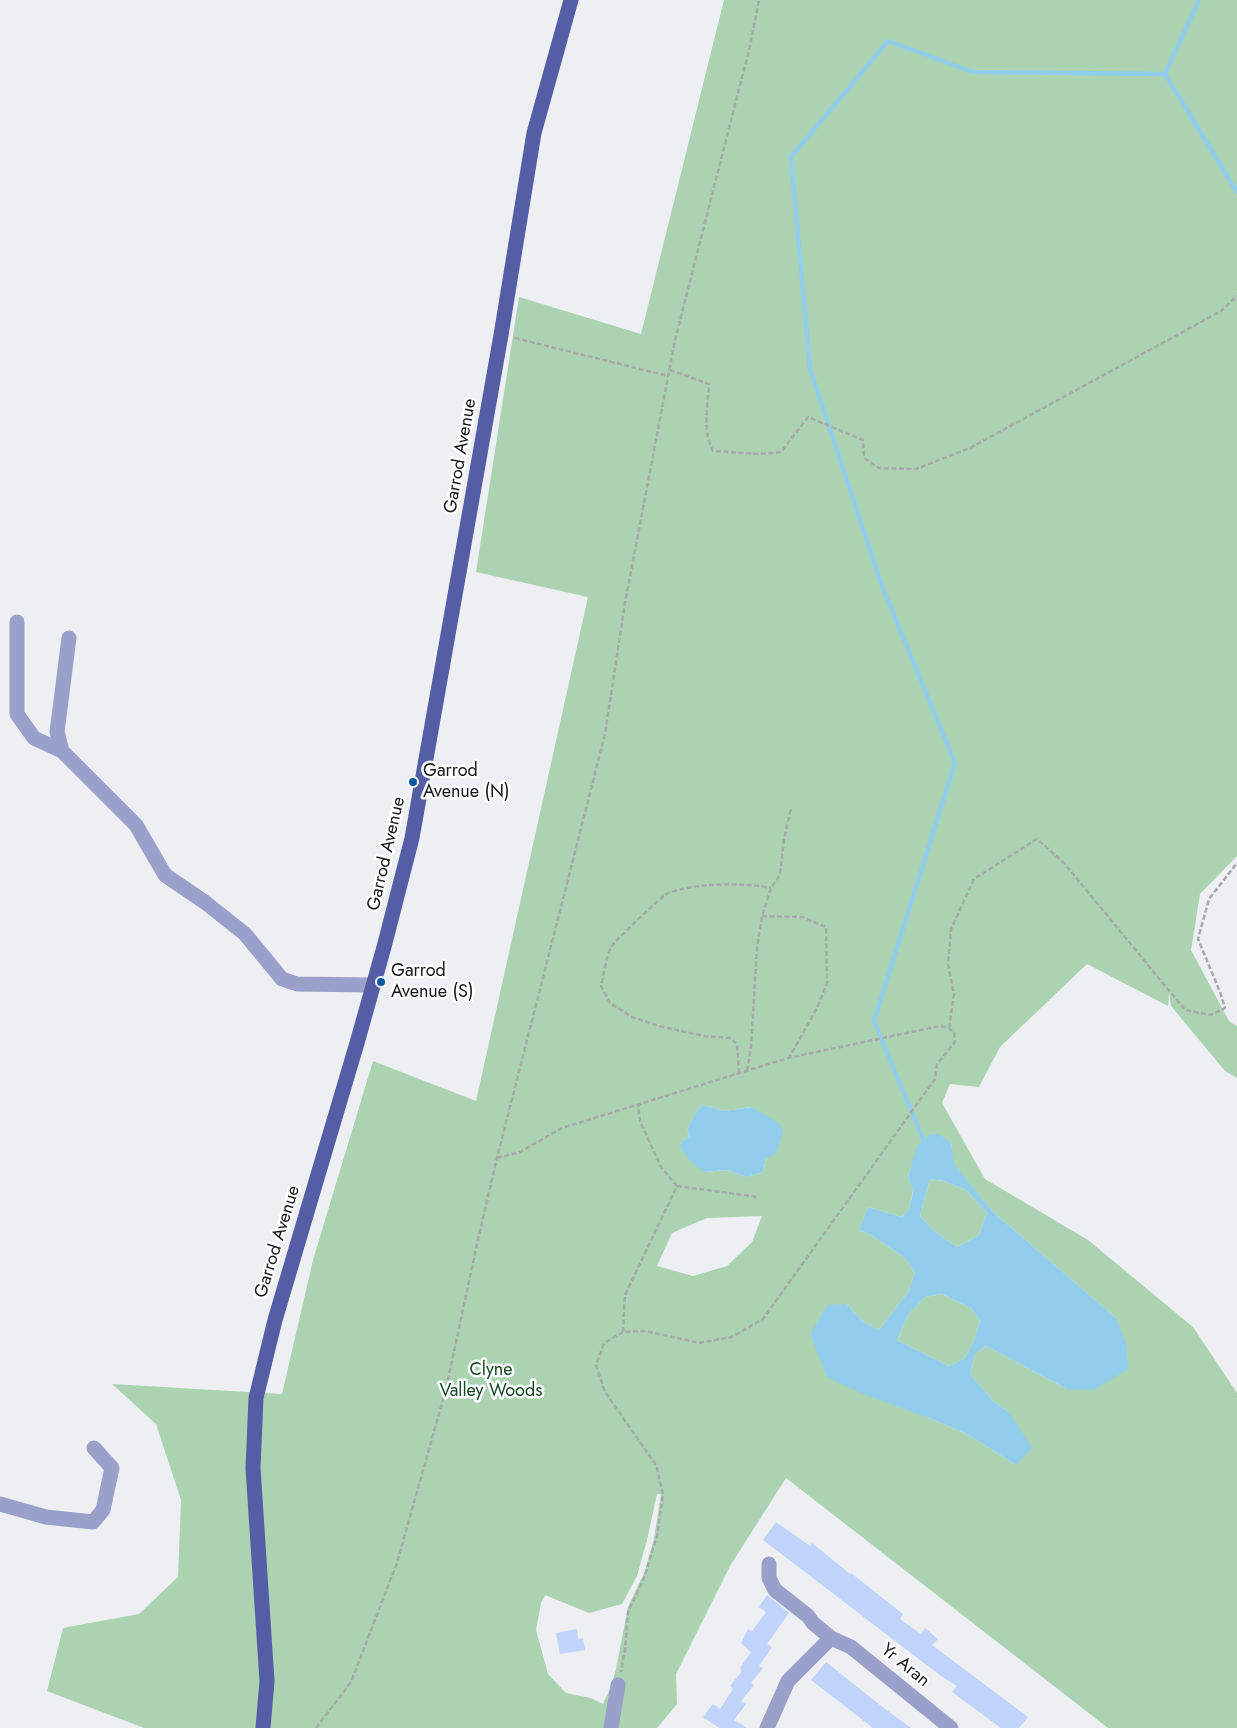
<!DOCTYPE html>
<style>
body{margin:0}
canvas{display:block;background:#edeff2}
</style>
<canvas width="1237" height="1728"></canvas>
<script>
const c = document.querySelector('canvas').getContext('2d');
c.lineJoin = 'round';
function fillPath(path, color) { c.fillStyle = color; c.fill(path, 'evenodd'); }
function strokePath(path, color, width, dash) { c.strokeStyle = color; c.lineWidth = width; c.lineCap = dash ? 'butt' : 'round'; c.setLineDash(dash || []); c.stroke(path); }
function drawText(font, color, halo, rows, align = 'center') {
  c.font = font + ' Jost,sans-serif'; c.lineWidth = 5; c.setLineDash([]); c.textBaseline = 'middle'; c.strokeStyle = halo; c.fillStyle = color; for (const [text, x, y, turn = 0] of rows) {
    c.save(); c.translate(x, y); c.rotate((+turn || 0) * Math.PI / 180); c.textAlign = isNaN(turn) ? turn : align; if (halo) c.strokeText(text, 0, 0); c.fillText(text, 0, 0); c.restore();
  }
}
fillPath(new Path2D(`
 M724 0H1237V856L1200 894 1191 950 1229 1021 1237 1026V1078L1225 1071 1171 1006 1169 993 1168 1006 1087 964 1000 1047 979 1087 950 1084 942 1103 985 1179 1088 1240 1193 1327 1237 1393V1728H1108L786 1478 730 1566 676 1674 677 1704 657 1728H144L47 1691 63 1628 139 1614 178 1577 181 1500 156 1424 112 1384 282 1394 313 1260 373 1061 476 1101 588 597 476 572 519 297 641 334ZM702 1105 725 1111 752 1107 766 1158 763 1172 747 1177 727 1170 704 1172 683 1140 690 1137 687 1130C692 1123 696 1110 702 1105ZM951 1143 953 1164 992 1211 1116 1318 1067 1389 986 1346 975 1354 970 1374 994 1402 1009 1412 1016 1465 967 1434 929 1418 818 1352 810 1334 847 1304 862 1321 879 1330 908 1292 915 1273 905 1258 871 1235 859 1230 868 1207 902 1217 909 1209 913 1191 908 1177 912 1164ZM762 1216 752 1242 727 1266 693 1276 657 1266 672 1233 707 1218ZM657 1494H661L654 1539 645 1571 628 1607 616 1669 610 1689 603 1704 591 1698 566 1693 548 1674 536 1630 541 1603 545 1595 589 1613 622 1604 637 1576 647 1540Z
 M930 1179 944 1181 966 1190 987 1213 979 1235 957 1247 934 1231 920 1216Z
 M942 1294 971 1308 980 1321 974 1341 965 1358 949 1366 897 1340 908 1315 925 1297Z`), '#abd3b1');
fillPath(new Path2D(`
 M702 1105 725 1111 752 1107 780 1124 783 1131 776 1154 766 1158 763 1172 747 1177 727 1170 704 1172 691 1162 680 1147 683 1140 690 1137 687 1130C691 1123 697 1109 702 1105Z
 M930 1134H938L951 1143 954 1164 992 1211 1116 1318 1126 1343 1128 1369 1094 1390 1067 1389 986 1346 975 1354 970 1374 994 1402 1009 1412 1032 1448 1016 1465 967 1434 929 1418 858 1392 827 1377 810 1334 828 1305 847 1304 862 1321 879 1330 908 1292 915 1273 905 1258 871 1235 859 1230 868 1207 902 1217 909 1209 913 1192 908 1177 917 1146ZM930 1179 944 1181 966 1190 987 1213 979 1235 957 1247 934 1231 920 1216ZM942 1294 971 1308 980 1321 974 1341 965 1358 949 1366 897 1340 908 1315 925 1297Z`), '#92cdec');
strokePath(new Path2D(`
 M1199 0 1165 74 1237 192
 M925 1144 874 1021 955 763 882 586 810 369 791 157 888 41 973 72 1165 74`), '#92cdec', 4.5);
fillPath(new Path2D(`
 M776 1522 810 1546 812 1543 850 1574 851 1573 903 1614 900 1619 921 1634 925 1628 938 1639 932 1645 1028 1717 1019 1728H1001L952 1692 957 1686 941 1676 763 1540Z
 M767 1595 789 1613 767 1644 772 1647 759 1666 763 1668 751 1683 754 1685 741 1701 746 1704 734 1720 747 1728H719L703 1717 713 1704 720 1709 733 1689 730 1686 742 1671 740 1668 751 1652 741 1643 748 1629 752 1631 766 1612 759 1607Z
 M577 1629 578 1639 583 1638 585 1650 560 1654 556 1633Z
 M826 1662 880 1705 911 1728H873L811 1680Z`), '#bfd3fb');
strokePath(new Path2D(`
 M515 338 668 376
 M670 370 709 384C708 406 702 431 713 451L759 454 781 452 808 417 863 440 864 458 879 468 916 469 970 448 1221 311 1237 296
 M762 916 802 917 826 927 827 983 817 1008 789 1058
 M949 1028 954 994 948 964 951 929 974 879 1037 839 1064 863 1185 1010 1211 1015 1225 1008 1220 992 1198 939 1209 899 1237 863
 M747 1071 751 1047 757 948 762 916 771 888 780 875 784 839 791 808
 M739 1073 737 1044 730 1038 704 1036 659 1026 632 1017 610 1003 601 986C604 975 606 955 612 946 616 940 664 894 668 893 696 883 742 882 771 888
 M497 1158 520 1152 562 1128 788 1058 940 1026 949 1028 954 1033 955 1042 937 1064 935 1079 763 1319 732 1337 699 1343 646 1331 623 1332 604 1343 596 1365 605 1392 656 1465 663 1494 657 1536 644 1578 628 1612 625 1650 621 1672
 M677 1186 758 1197
 M623 1332 625 1295 677 1186 661 1167 640 1121 638 1104
 M316 1728 351 1682 397 1563 446 1389 477 1244 497 1158 605 734 625 603 675 340 750 46 759 0`), '#a6a8aa', 2.5, [5, 2.5]);
strokePath(new Path2D(`
 M17 622V714L34 738 62 751
 M69 638 57 732 62 751 136 825 165 875 206 903 245 934 282 979 297 984 373 985
 M0 1504 46 1517 93 1522 103 1510 112 1468 94 1448
 M769 1564V1578L775 1590 808 1616 813 1623 831 1638
 M611 1728 618 1685
 M767 1728 788 1681 831 1638 851 1647 951 1728`), '#99a0c9', 15);
strokePath(new Path2D(`
 M263 1728 267 1681 253 1468 256 1398 275 1320 357 1043 384 947 412 838 501 335 534 133 571 0`), '#555da5', 15);
for (const [x, y, r, color] of [
 [413,782,5,"#0457a5"],
 [381,982,5,"#0457a5"]
]) { const dot = new Path2D(); dot.arc(x, y, r, 0, 2 * Math.PI); c.fillStyle = color; c.fill(dot); strokePath(dot, '#fff', 2); }
drawText('18px', '#151617', '#fff', [
 ["Garrod Avenue",461,456,-80],
 ["Garrod Avenue",387,854,-77],
 ["Garrod Avenue",278,1242,-73],
 ["Yr Aran",905,1666,39]
]);
drawText('18px', '#151617', '#fff', [
 ["Garrod",423,772],
 ["Avenue (N)",423,793],
 ["Garrod",391,972],
 ["Avenue (S)",391,993]
], 'left');
drawText('18px', '#144822', '#fff', [
 ["Clyne",491,1371],
 ["Valley Woods",491,1392]
]);
</script>
